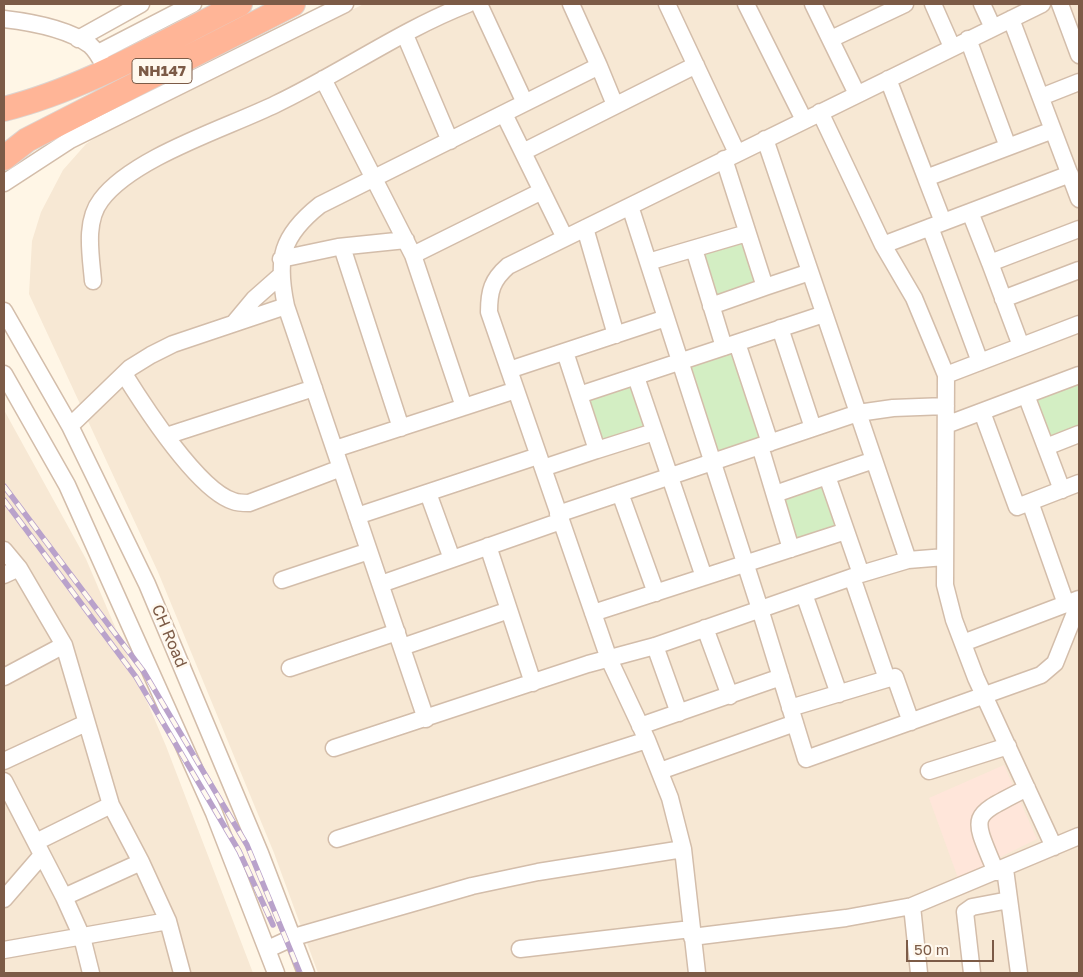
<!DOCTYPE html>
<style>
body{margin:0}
#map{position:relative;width:1083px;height:977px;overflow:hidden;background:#fff6e6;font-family:"Golos Text",sans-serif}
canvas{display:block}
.frame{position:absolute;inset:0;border:5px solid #7c5b47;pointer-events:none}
.scale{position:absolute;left:906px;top:940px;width:88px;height:22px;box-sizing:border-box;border:2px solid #7c5b47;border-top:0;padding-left:6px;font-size:15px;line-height:18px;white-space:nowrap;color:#7c5b47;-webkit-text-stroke:4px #fff9ef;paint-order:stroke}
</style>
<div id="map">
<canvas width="1083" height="977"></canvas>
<div class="frame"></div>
<div class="scale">50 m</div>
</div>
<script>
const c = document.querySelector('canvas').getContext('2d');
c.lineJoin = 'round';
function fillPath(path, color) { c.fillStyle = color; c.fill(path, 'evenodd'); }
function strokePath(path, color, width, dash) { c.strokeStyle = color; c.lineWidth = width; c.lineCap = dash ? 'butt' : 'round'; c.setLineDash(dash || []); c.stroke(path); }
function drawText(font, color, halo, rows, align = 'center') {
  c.font = font + ' "Golos Text",sans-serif'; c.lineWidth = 5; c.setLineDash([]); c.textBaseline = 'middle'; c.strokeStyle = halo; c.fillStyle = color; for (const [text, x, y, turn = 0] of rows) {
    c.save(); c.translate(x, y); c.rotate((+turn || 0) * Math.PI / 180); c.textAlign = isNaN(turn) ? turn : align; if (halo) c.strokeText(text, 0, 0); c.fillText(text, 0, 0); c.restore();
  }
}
fillPath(new Path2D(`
 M364 4H1079V973H318L274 853 158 572 29 294 32 241 41 212 63 170 86 144 120 121Z
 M4 410 86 559 166 746 253 973H4Z`), '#f7e8d4');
fillPath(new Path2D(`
 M1004 765 1037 839 958 878 929 798Z`), '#ffe6da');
fillPath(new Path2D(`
 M744 240 757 284 713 298 700 253Z
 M736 350 764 436 716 452 688 366Z
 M1079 379V428L1049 439 1033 396Z
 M633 382 648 428 602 442 588 397Z
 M824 482 839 528 793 542 779 497Z`), '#d3eec3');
const minor = new Path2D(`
 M479 4 525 103
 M667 4 737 153
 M746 4 804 120
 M813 4 857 94
 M933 4 952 47
 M982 4 993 28
 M1060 4 1079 55
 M4 19C30 22 68 29 90 45 98 52 102 62 107 71
 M1011 19 1079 199
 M405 35 450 141
 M78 39 141 4
 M831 39 905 4
 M968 39 1008 147
 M98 53 193 4
 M599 66 615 105
 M323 79 413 255 464 407 335 449
 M888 79 926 178
 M1041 97 1079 82
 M820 112 883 245 914 298 946 375 945 585 954 620 976 678 1054 847
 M504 114 565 238
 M765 139 908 560
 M523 152 696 65
 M724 159 765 287 810 272
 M4 183 70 140 345 4
 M630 206 760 609 806 759 1041 675 1055 663 1079 603
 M970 212 1070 174
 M943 222 926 178 1053 130
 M930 227 980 362
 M585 228 616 335
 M883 245 970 212 990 263 1079 229
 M342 247 401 428
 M694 249 724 347
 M413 255 542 191
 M281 259 338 247 406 240
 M648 262 747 233
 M990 263 1021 346
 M93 281C91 256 84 222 101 200 133 157 227 128 276 104 341 73 401 30 468 4
 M1003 299 1079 270
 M711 306 765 287
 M4 311 70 426 147 584 260 853 306 973
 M234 323 254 299 280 276
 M780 328 813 428
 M737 343 770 443
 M509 370 666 318
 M4 374 67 485 214 813 276 973
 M124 374C144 406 198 490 233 501 238 503 244 503 249 503L341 468
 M946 375 1079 324
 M636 377 704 577
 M579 395 824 314
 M1026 395 1062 490
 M464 407 516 390
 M982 412 1017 507 1079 483
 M946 425 1079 375
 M70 426 130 368 151 355 173 344 286 306
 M166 436 314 388
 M760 446 791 549
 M1046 447 1079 434
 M597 450 654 432
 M543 468 597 450 565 352
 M428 493 452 559
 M620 493 656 593
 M775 494 827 476
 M1030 502 1066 604
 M558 514 858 413 893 408 946 406
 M357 516 538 456
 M488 546 533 683
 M4 550 19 568 64 645 111 805 141 862 168 921 182 973
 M861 574 827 476 874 460
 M4 575 19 568
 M282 580 369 551
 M381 584 561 521
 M804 594 839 694
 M593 613 846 531
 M705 628 730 696
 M963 643 1079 599
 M655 646 679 713
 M402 647 509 610
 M290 668 397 632
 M4 677 64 645
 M887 679 895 677 911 722
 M790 708 887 679 852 577
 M426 719 286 306C276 259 281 236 320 205L599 66 571 4
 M640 726 781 677
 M334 748 588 664 655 646 861 574 908 560 945 557
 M4 761 86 723
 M660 771 795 723
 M929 771 1008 746
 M4 781 64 897 82 937 91 973
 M337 839 647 740
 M36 842 111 805
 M683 849 697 973
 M1005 869 1019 973
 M996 872C971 812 969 818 1027 788
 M64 897 141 862
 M4 899 42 855
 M912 906 919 973
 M692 937 846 918 912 906 1079 836
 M268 949 294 937 472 886 538 872 683 849 670 798 647 740 609 659 489 312C489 291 492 280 508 266L1042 4
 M520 949 691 929
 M4 950 168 921
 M972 973 965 912 972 907 1009 900`);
const highway = new Path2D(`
 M4 109C87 88 163 42 240 4
 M4 158 27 140 293 4`);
strokePath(minor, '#d3bdaa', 19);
strokePath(highway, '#ddd4cf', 26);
strokePath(minor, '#fff', 16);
strokePath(highway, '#ffb597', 24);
const rail = new Path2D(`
 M4 486 144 672 247 845 300 973
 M4 500 136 677 239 851 273 925`);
strokePath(rail, '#b9a2cb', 5.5);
strokePath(rail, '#fff9ef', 4, [11]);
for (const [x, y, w] of [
 [162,71,60]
]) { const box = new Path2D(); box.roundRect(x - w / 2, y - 12.5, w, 25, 4); c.fillStyle = '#fff9ef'; c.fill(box); strokePath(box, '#7c5b47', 1); }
drawText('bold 15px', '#7c5b47', null, [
 ["NH147",162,71]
]);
drawText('16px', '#7c5b47', '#fff9ef', [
 ["CH Road",169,636,67]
]);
</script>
